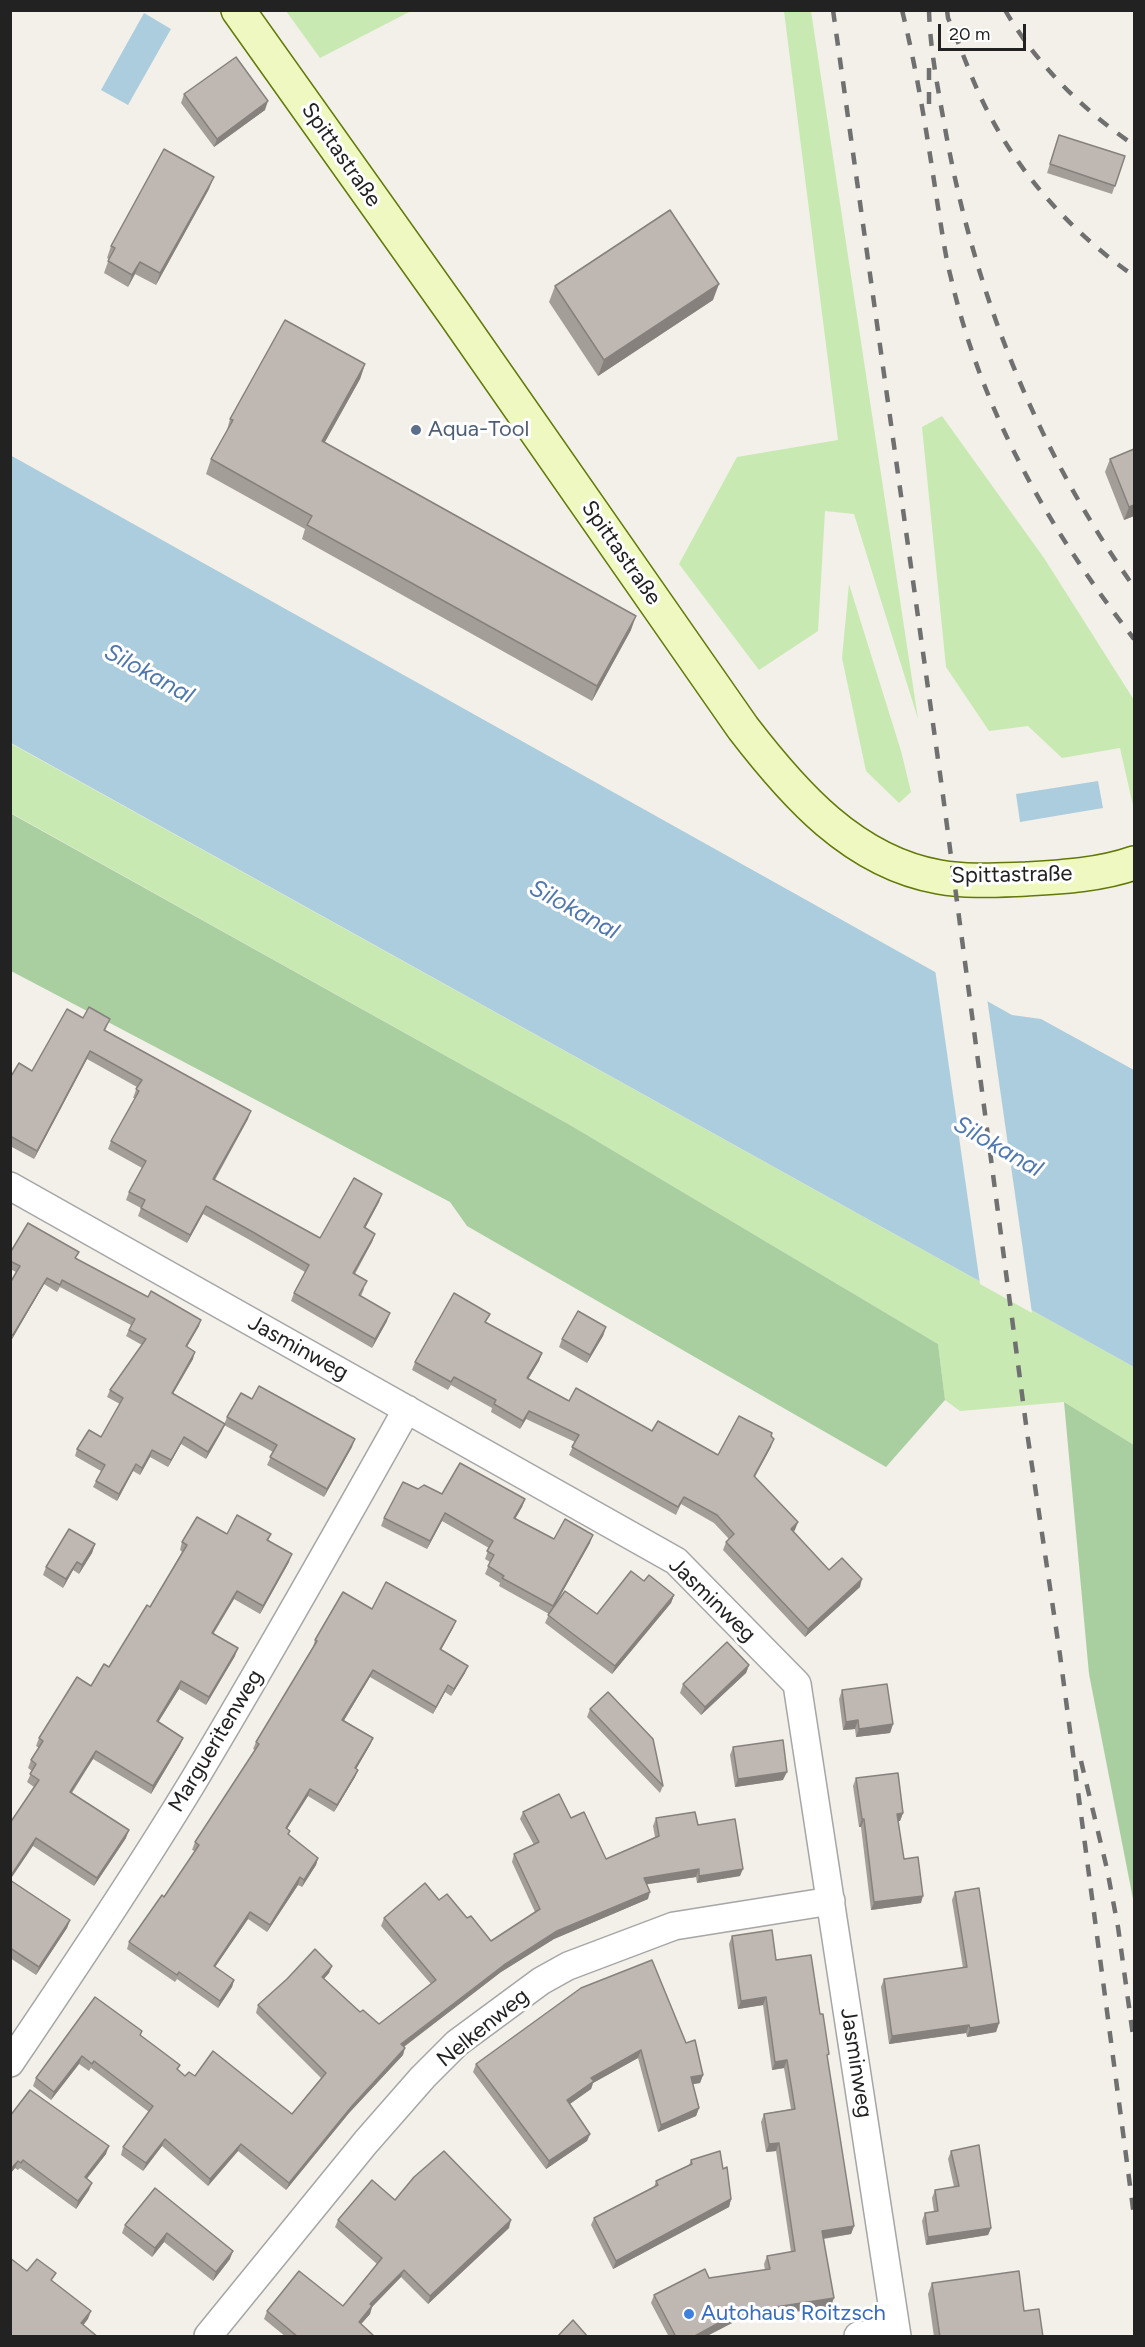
<!DOCTYPE html>
<meta charset="utf-8">
<style>
body{margin:0}
#map{position:relative;width:1145px;height:2347px;overflow:hidden;background:#f2f0e9;font-family:Figtree,sans-serif}
canvas{display:block}
.frame{position:absolute;inset:0;border:12px solid #222;pointer-events:none}
.scale{position:absolute;left:938px;top:24px;width:88px;height:27px;box-sizing:border-box;border:3px solid #222;border-top:0;padding-left:8px;font-size:18px;line-height:21px;white-space:nowrap;color:#222;-webkit-text-stroke:4px #fff;paint-order:stroke}
</style>
<div id="map">
<canvas width="1145" height="2347"></canvas>
<div class="frame"></div>
<div class="scale">20 m</div>
</div>
<script>
const c = document.querySelector('canvas').getContext('2d');
c.lineJoin = 'round';
function fillPath(path, color) { c.fillStyle = color; c.fill(path, 'evenodd'); }
function strokePath(path, color, width, dash) { c.strokeStyle = color; c.lineWidth = width; c.lineCap = dash ? 'butt' : 'round'; c.setLineDash(dash || []); c.stroke(path); }
function drawText(font, color, halo, rows, align = 'center') {
  c.font = font + ' Figtree,sans-serif'; c.lineWidth = 6; c.setLineDash([]); c.textBaseline = 'middle'; c.strokeStyle = halo; c.fillStyle = color; for (const [text, x, y, turn = 0] of rows) {
    c.save(); c.translate(x, y); c.rotate((+turn || 0) * Math.PI / 180); c.textAlign = isNaN(turn) ? turn : align; if (halo) c.strokeText(text, 0, 0); c.fillText(text, 0, 0); c.restore();
  }
}
fillPath(new Path2D(`
 M286 11H411L320 58Z
 M784 11H811L918 719 854 514 825 511 818 631 759 670 679 564 737 457 838 440Z
 M942 416 1044 558 1134 700V810L1120 748 1062 758 1028 726 989 731 946 667 922 427Z
 M849 584 901 751 911 792 899 803 866 771 842 658Z
 M10 743 1134 1367V1445L1064 1402 960 1411 945 1400 938 1344 570 1125 11 813Z`), '#c8e9b2');
fillPath(new Path2D(`
 M10 813 570 1125 938 1344 945 1400 886 1467 467 1226 450 1202 11 971Z
 M1064 1402 1134 1445V1904L1089 1674Z`), '#a9cfa0');
fillPath(new Path2D(`
 M144 13 171 29 128 105 101 90Z
 M10 455 1012 1015 1041 1019 1134 1070V1367L11 743Z
 M1098 781 1103 808 1020 822 1016 794Z`), '#accddd');
fillPath(new Path2D(`
 M935 969 987 998 1032 1313 980 1284Z`), '#f2f0e9');
const street = new Path2D(`
 M10 1186 676 1561 797 1684 897 2336
 M10 2063C73 1970 136 1876 194 1780 267 1658 337 1534 407 1409
 M208 2336 366 2142 423 2077 457 2043 541 1981 568 1966 674 1926 831 1901
 M858 2336 896 2331`);
const secondary = new Path2D(`
 M238 10 455 315 743 728C793 793 853 862 939 877 967 882 997 880 1026 879 1061 877 1100 875 1134 863`);
strokePath(street, '#a6a6a6', 30);
strokePath(secondary, '#627909', 36);
strokePath(street, '#fff', 27);
strokePath(secondary, '#f0f8c1', 33);
strokePath(new Path2D(`
 M833 10 942 788 1027 1432 1060 1655 1134 2216
 M902 10C918 75 928 141 938 207 942 231 945 255 951 278 982 413 1050 531 1134 639
 M929 10C930 49 938 89 945 128 974 292 1037 451 1134 587
 M947 10 948 18C962 50 973 84 989 114 1023 179 1075 235 1134 276
 M1005 10C1036 64 1084 111 1134 145
 M929 68V113
 M1081 1761 1107 1869 1118 1927 1134 2043`), '#707070', 4.5, [12, 12]);
fillPath(new Path2D(`
 M184 94 265 110 214 147 181 103Z
 M1059 135 1125 156 1112 194 1047 173Z
 M209 189 156 285 135 274 128 287 104 273 109 259 107 258 111 246Z
 M555 286 713 300 598 376 549 302Z
 M365 364 360 379 325 442 631 630 592 701 302 539 305 529 206 474 211 459 226 434 230 419Z
 M1110 459 1134 516 1124 520 1105 472Z
 M83 1018 110 1019 105 1031 248 1119 215 1180 320 1238 382 1194 379 1202 365 1228 375 1234 372 1242 355 1274 364 1289 361 1296 387 1321 372 1348 291 1301 294 1293 305 1272 248 1239 203 1214 187 1243 138 1216 141 1208 126 1200 129 1192 142 1168 108 1149 111 1141 135 1098H133L137 1087 87 1059 34 1159 10 1146V1078L32 1071Z
 M10 1253 76 1259 199 1326 187 1347 193 1359 173 1394 222 1431 206 1459 181 1444 168 1467 150 1457 140 1475 133 1471 117 1501 93 1487 101 1471 75 1456 77 1449 101 1437 120 1404 107 1397 110 1390 142 1345 126 1336 131 1325 60 1287 57 1292 44 1284 10 1341V1283L16 1272 10 1269Z
 M486 1322 542 1353 539 1361 528 1379 569 1401 718 1455 771 1436V1447L755 1477 795 1530 793 1531 829 1570 860 1587 805 1637 723 1550 726 1542 729 1539 714 1523 681 1504 676 1515 569 1455 575 1442 526 1419 520 1429 491 1412 492 1408 451 1385 448 1390 412 1370 415 1362Z
 M606 1327 603 1336 587 1363 559 1347 562 1339Z
 M252 1399 352 1447 324 1497 267 1465 273 1452 224 1425 227 1417Z
 M418 1489 442 1494 525 1499 522 1507 515 1519 554 1539 590 1543 555 1605 597 1614 644 1581 674 1595 671 1603 612 1674 545 1623 549 1614 499 1586 500 1583 485 1574 490 1562 485 1559 489 1548 442 1521 427 1549 381 1526 384 1518Z
 M227 1534H271L268 1541 289 1562 260 1614 234 1599 214 1633 235 1656 206 1705 179 1689 158 1722 183 1738 180 1745 151 1794 93 1759 72 1793 126 1838 94 1886 33 1846 34 1787 27 1782 32 1771 28 1768 31 1760 39 1748 36 1746 39 1738 109 1667 150 1607 182 1552 180 1550 182 1542Z
 M95 1544 92 1553 79 1574 73 1570 63 1588 43 1575 46 1567Z
 M372 1609 456 1621 453 1628 441 1650 465 1673 451 1696 445 1692 433 1714 370 1677 344 1720 373 1738 370 1745 356 1769 355 1777 334 1812 308 1796 287 1829 289 1835 318 1858 316 1865 302 1887 298 1885 267 1932 248 1919 215 1967 234 1980 232 1987 218 2008 177 1979 175 1982 127 1949 129 1942 164 1897 195 1851 192 1850 195 1842 255 1750 253 1749 256 1742 313 1647 315 1640Z
 M749 1665 746 1673 701 1715 680 1693 683 1684Z
 M842 1690 893 1724 890 1733 856 1737 855 1729 843 1730 839 1699Z
 M590 1709 663 1786 660 1793 587 1717Z
 M733 1747 783 1780 735 1787 730 1755Z
 M856 1778 903 1813 900 1821H898L904 1859 921 1903 871 1910 861 1827H859L853 1786Z
 M523 1812 571 1818 606 1859 655 1837 653 1826 656 1818 698 1825 740 1876 697 1883 696 1877 647 1884 648 1899 554 1939 501 1972 404 2047 403 2055 349 2113 286 2190 238 2151 208 2186 162 2146 143 2171 121 2155 123 2147 149 2112 91 2068 89 2071 79 2064 51 2100 33 2086 36 2078 95 1997 142 2031 140 2035 185 2076H195L292 2114 321 2078 256 2013 258 2005 332 1966 329 1973 324 1979 360 2012 379 2024 431 1984 381 1926 384 1918 439 1900 467 1918 491 1941 535 1912 512 1862 514 1854 534 1845 520 1819Z
 M10 1880 70 1920 67 1928 36 1975 10 1958Z
 M955 1892 999 2023 996 2032 967 2037 966 2033 889 2044 881 1987 884 1979 963 1968 952 1900Z
 M732 1936 776 1960 820 2014 854 2226 851 2234 824 2239 831 2306 734 2322 705 2337H669L651 2303 654 2295 709 2278 765 2270 764 2264 767 2256 791 2252 776 2151 766 2152 761 2122 764 2114 791 2109 784 2068 772 2070 763 2005 738 2009 729 1944Z
 M686 2043 703 2075 700 2083 692 2084 699 2108 696 2116 658 2132 638 2058 593 2083 591 2089 570 2104 590 2134 587 2141 546 2169 473 2072 476 2064Z
 M10 2116 106 2154 86 2179 89 2190 76 2209 20 2168 18 2170 15 2168 10 2174Z
 M951 2151 991 2228 988 2235 926 2245 922 2221 925 2213 934 2212 932 2198 935 2190 954 2187 948 2159Z
 M691 2160 723 2169 731 2199 729 2207 613 2269 591 2225 594 2218 654 2187 656 2181 689 2165Z
 M155 2188 230 2259 213 2281 164 2242 152 2257 122 2233 125 2225Z
 M395 2200 509 2228 428 2304 401 2277 372 2307 370 2314 361 2324 375 2337H286L264 2319 267 2311 343 2306 377 2264 335 2227 338 2220Z
 M932 2283 1024 2311 1043 2337H934L928 2294Z`), '#a49e99');
fillPath(new Path2D(`
 M268 101 265 110 214 147 217 139Z
 M214 177 209 189 156 285 160 273Z
 M140 262 135 274 128 287 132 275Z
 M719 284 713 300 598 376 604 360Z
 M365 364 360 379 317 456 322 441Z
 M1134 505V516L1124 520 1129 507Z
 M636 616 631 630 592 701 597 686Z
 M90 1051 87 1059 34 1159 37 1151Z
 M251 1111 248 1119 210 1187 213 1179Z
 M382 1194 379 1202 361 1236 364 1227Z
 M206 1206 203 1214 187 1243 190 1235Z
 M375 1234 372 1242 350 1281 353 1273Z
 M47 1278 44 1284 11 1341 13 1335Z
 M390 1313 387 1321 372 1348 375 1339Z
 M201 1320 199 1326 183 1353 186 1346Z
 M606 1327 603 1336 587 1363 590 1355Z
 M195 1352 193 1359 169 1400 172 1393Z
 M542 1353 539 1361 524 1386 527 1378Z
 M529 1411 526 1419 520 1429 523 1421Z
 M225 1424 222 1431 206 1459 208 1452Z
 M184 1437 181 1444 168 1467 171 1460Z
 M355 1439 352 1447 324 1497 327 1489Z
 M774 1439 771 1447 751 1483 754 1476Z
 M152 1450 150 1457 140 1475 142 1468Z
 M136 1464 133 1471 117 1501 119 1494Z
 M525 1499 522 1507 511 1526 514 1518Z
 M445 1513 442 1521 427 1549 430 1541Z
 M798 1522 795 1530 788 1537 791 1529Z
 M593 1535 590 1543 550 1614 553 1606Z
 M95 1544 92 1553 79 1574 82 1565Z
 M292 1554 289 1562 260 1614 263 1606Z
 M77 1562 73 1570 63 1588 66 1579Z
 M862 1579 860 1587 805 1637 808 1629Z
 M237 1591 234 1599 209 1640 212 1633Z
 M674 1595 671 1603 612 1674 615 1666Z
 M456 1621 453 1628 437 1657 440 1649Z
 M238 1648 235 1656 206 1705 209 1697Z
 M749 1665 746 1673 701 1715 705 1707Z
 M468 1666 465 1673 451 1696 454 1689Z
 M373 1670 370 1677 340 1727 342 1720Z
 M181 1681 179 1689 154 1729 157 1721Z
 M448 1685 445 1692 433 1714 436 1707Z
 M858 1720 855 1729 843 1730 846 1722Z
 M893 1724 890 1733 856 1737 859 1729Z
 M183 1738 180 1745 151 1794 153 1786Z
 M373 1738 370 1745 352 1776 355 1768Z
 M96 1751 93 1759 67 1799 70 1792Z
 M358 1770 355 1777 334 1812 337 1805Z
 M787 1772 783 1780 735 1787 738 1779Z
 M310 1789 308 1796 283 1835 286 1828Z
 M903 1813 900 1821H894L897 1814Z
 M862 1819H864L861 1827H859Z
 M129 1830 126 1838 94 1886 97 1878Z
 M36 1838 33 1846 10 1880V1877Z
 M318 1858 316 1865 302 1887 304 1880Z
 M699 1869 696 1877 642 1885 644 1878Z
 M743 1869 740 1876 697 1883 699 1876Z
 M300 1877 298 1885 267 1932 270 1925Z
 M650 1892 648 1899 554 1939 501 1972 398 2051 401 2044 504 1965 557 1931Z
 M923 1896 921 1903 871 1910 874 1902Z
 M250 1912 248 1919 211 1973 214 1966Z
 M70 1920 67 1928 36 1975 39 1967Z
 M332 1966 329 1973 319 1984 322 1977Z
 M234 1980 232 1987 218 2008 220 2001Z
 M766 1997 763 2005 738 2009 741 2001Z
 M999 2023 996 2032 967 2037 970 2028Z
 M969 2025 966 2033 889 2044 892 2036Z
 M405 2048 403 2055 349 2113 286 2190 289 2183 352 2106Z
 M641 2050 638 2058 593 2083 591 2089 564 2108 567 2100 591 2078Z
 M82 2056 79 2064 51 2100 54 2092Z
 M787 2060 784 2068 772 2070 775 2062Z
 M703 2075 700 2083 688 2085 691 2077Z
 M699 2108 696 2116 658 2132 661 2125Z
 M590 2134 587 2141 546 2169 549 2161Z
 M165 2139 162 2146 143 2171 146 2163Z
 M779 2143 776 2151 766 2152 769 2144Z
 M241 2144 238 2151 208 2186 210 2179Z
 M109 2146 106 2154 82 2185 85 2177Z
 M18 2161 15 2168 10 2174V2170Z
 M92 2183 89 2190 76 2209 78 2201Z
 M731 2199 729 2207 613 2269 616 2261Z
 M511 2220 509 2228 428 2304 430 2296Z
 M854 2226 851 2234 819 2239 822 2231Z
 M991 2228 988 2235 926 2245 928 2237Z
 M167 2233 164 2242 152 2257 155 2248Z
 M233 2251 230 2259 213 2281 216 2272Z
 M404 2270 401 2277 372 2307 370 2314 356 2330 359 2322 370 2304Z
 M834 2298 831 2306 734 2322 705 2337H693L737 2313Z
 M91 2311 88 2319 79 2331 81 2323Z`), '#86817d');
const building = new Path2D(`
 M236 57 268 101 217 139 184 94Z
 M1059 135 1125 156 1115 186 1050 164Z
 M164 149 214 177 160 273 140 262 132 275 108 261 115 248 111 246Z
 M670 210 719 284 604 360 555 286Z
 M285 320 365 364 322 441 636 616 597 686 307 525 312 516 211 459 233 420 230 419Z
 M1134 449V505L1129 507 1110 459Z
 M89 1007 110 1019 104 1030 251 1111 213 1179 320 1238 354 1178 382 1194 364 1227 375 1234 353 1273 367 1281 359 1295 390 1313 375 1339 294 1293 309 1265 251 1231 206 1206 190 1235 141 1208 145 1200 129 1192 146 1161 111 1141 139 1091 136 1089 142 1080 90 1051 37 1151 10 1136V1078L19 1063 32 1071 67 1009 83 1018Z
 M28 1223 79 1252 75 1258 148 1297 151 1291 201 1320 186 1346 195 1352 172 1393 225 1424 208 1452 184 1437 171 1460 152 1450 142 1468 136 1464 119 1494 96 1481 105 1465 77 1449 89 1430 101 1437 123 1398 110 1390 146 1339 129 1330 135 1319 62 1280 60 1285 47 1278 13 1335 10 1333V1283L20 1266 10 1261V1253Z
 M454 1293 490 1314 485 1322 542 1353 527 1378 569 1401 576 1388 652 1431 658 1421 718 1455 739 1416 772 1433 771 1436 774 1439 754 1476 798 1522 791 1529 829 1570 842 1558 862 1579 808 1629 726 1542 734 1534 717 1515 684 1497 678 1507 572 1447 579 1435 529 1411 523 1421 494 1404 496 1400 454 1377 451 1382 415 1362Z
 M578 1311 606 1327 590 1355 562 1339Z
 M259 1386 355 1439 327 1489 270 1457 277 1445 227 1417 241 1393 252 1399Z
 M460 1463 525 1499 514 1518 554 1539 565 1519 593 1535 553 1606 502 1578 504 1576 488 1566 494 1555 487 1551 493 1541 445 1513 430 1541 384 1518 403 1482 418 1489 424 1485 442 1494Z
 M237 1515 271 1534 267 1540 292 1554 263 1606 237 1591 212 1633 238 1648 209 1697 181 1681 157 1721 183 1738 153 1786 96 1751 70 1792 129 1830 97 1878 36 1838 10 1877V1823L39 1780 30 1774 36 1764 31 1760 43 1741 39 1738 77 1677 91 1686 104 1664 109 1667 147 1605 150 1607 187 1545 182 1542 197 1517 227 1534Z
 M69 1529 95 1544 82 1565 77 1562 66 1579 46 1567Z
 M631 1571 644 1581 649 1575 674 1595 615 1666 548 1615 565 1591 597 1614Z
 M386 1582 456 1621 440 1649 468 1666 454 1689 448 1685 436 1707 373 1670 342 1720 373 1738 355 1768 358 1770 337 1805 310 1789 286 1828 290 1831 288 1834 318 1858 304 1880 300 1877 270 1925 250 1912 214 1966 234 1980 220 2001 179 1972 177 1975 129 1942 162 1895 164 1897 199 1845 195 1842 259 1744 256 1742 317 1641 315 1640 343 1592 372 1609Z
 M727 1642 749 1665 705 1707 683 1684Z
 M887 1684 893 1724 859 1729 858 1720 846 1722 842 1690Z
 M608 1692 653 1739 663 1786 590 1709Z
 M783 1740 787 1772 738 1779 733 1747Z
 M898 1773 903 1813 897 1814 904 1859 918 1857 923 1896 874 1902 864 1819H862L856 1778Z
 M559 1794 571 1818 584 1812 606 1859 659 1836 656 1818 695 1812 698 1825 735 1819 743 1869 699 1876V1869L644 1878 650 1892 557 1931 504 1965 401 2044 405 2048 352 2106 289 2183 241 2144 210 2179 165 2139 146 2163 123 2147 153 2106 94 2061 92 2064 82 2056 54 2092 36 2078 95 1997 142 2031 140 2035 180 2065 177 2069 185 2076 189 2072 195 2076 213 2051 292 2114 326 2073 258 2005 287 1979 315 1949 332 1966 322 1977 360 2012 363 2010 379 2024 436 1980 384 1918 425 1883 439 1900 447 1894 467 1918 471 1916 491 1941 540 1909 514 1854 539 1842 523 1812Z
 M10 1880 70 1920 39 1967 10 1948Z
 M979 1888 999 2023 970 2028 969 2025 892 2036 884 1979 967 1967 955 1892Z
 M772 1930 776 1960 811 1955 820 2014H823L829 2054 827 2055 854 2226 822 2231 834 2298 737 2313 693 2337H676L654 2295 705 2269 709 2278 770 2269 767 2256 795 2251 779 2143 769 2144 764 2114 795 2109 787 2060 775 2062 766 1997 741 2001 732 1936Z
 M652 1960 686 2043 695 2040 703 2075 691 2077 699 2108 661 2125 641 2050 591 2078 594 2081 567 2100 590 2134 549 2161 476 2064 581 1988Z
 M30 2090 109 2146 85 2177 92 2183 78 2201 23 2160 21 2163 18 2161 10 2170V2116Z
 M979 2145 991 2228 928 2237 925 2213 938 2211 935 2190 959 2186 951 2151Z
 M444 2151 511 2220 430 2296 404 2270 370 2304 372 2306 359 2322 375 2337H298L267 2311 299 2271 343 2306 382 2258 338 2220 372 2180 395 2200 414 2177Z
 M720 2151 723 2169 727 2167 731 2199 616 2261 594 2218 658 2185 656 2181 692 2164 691 2160Z
 M155 2188 233 2251 216 2272 167 2233 155 2248 125 2225Z
 M10 2258 27 2271 37 2259 56 2273 51 2280 91 2311 81 2323 98 2337H10Z
 M1019 2271 1024 2311 1039 2309 1043 2337H940L932 2283Z
 M573 2320 588 2337H557Z`);
fillPath(building, '#bfb8b2');
strokePath(building, '#86817d', 1.5);
for (const [x, y, r, color] of [
 [416,430,6,"#5c6f8a"],
 [689,2314,6,"#3f7fe0"]
]) { const dot = new Path2D(); dot.arc(x, y, r, 0, 2 * Math.PI); c.fillStyle = color; c.fill(dot); strokePath(dot, '#fff', 2); }
drawText('22px', '#222', '#fff', [
 ["Spittastraße",341,155,55],
 ["Spittastraße",621,553,55],
 ["Spittastraße",1012,875,-1],
 ["Jasminweg",298,1348,29],
 ["Jasminweg",712,1600,44],
 ["Margueritenweg",216,1741,-59],
 ["Nelkenweg",483,2028,-39],
 ["Jasminweg",856,2063,81]
]);
drawText('22px', '#4e5e75', '#fff', [
 ["Aqua-Tool",428,430]
], 'left');
drawText('22px', '#366cbe', '#fff', [
 ["Autohaus Roitzsch",701,2314]
], 'left');
drawText('italic 24px', '#5077af', '#fff', [
 ["Silokanal",149,674,29],
 ["Silokanal",574,910,29],
 ["Silokanal",998,1147,30]
]);
</script>
